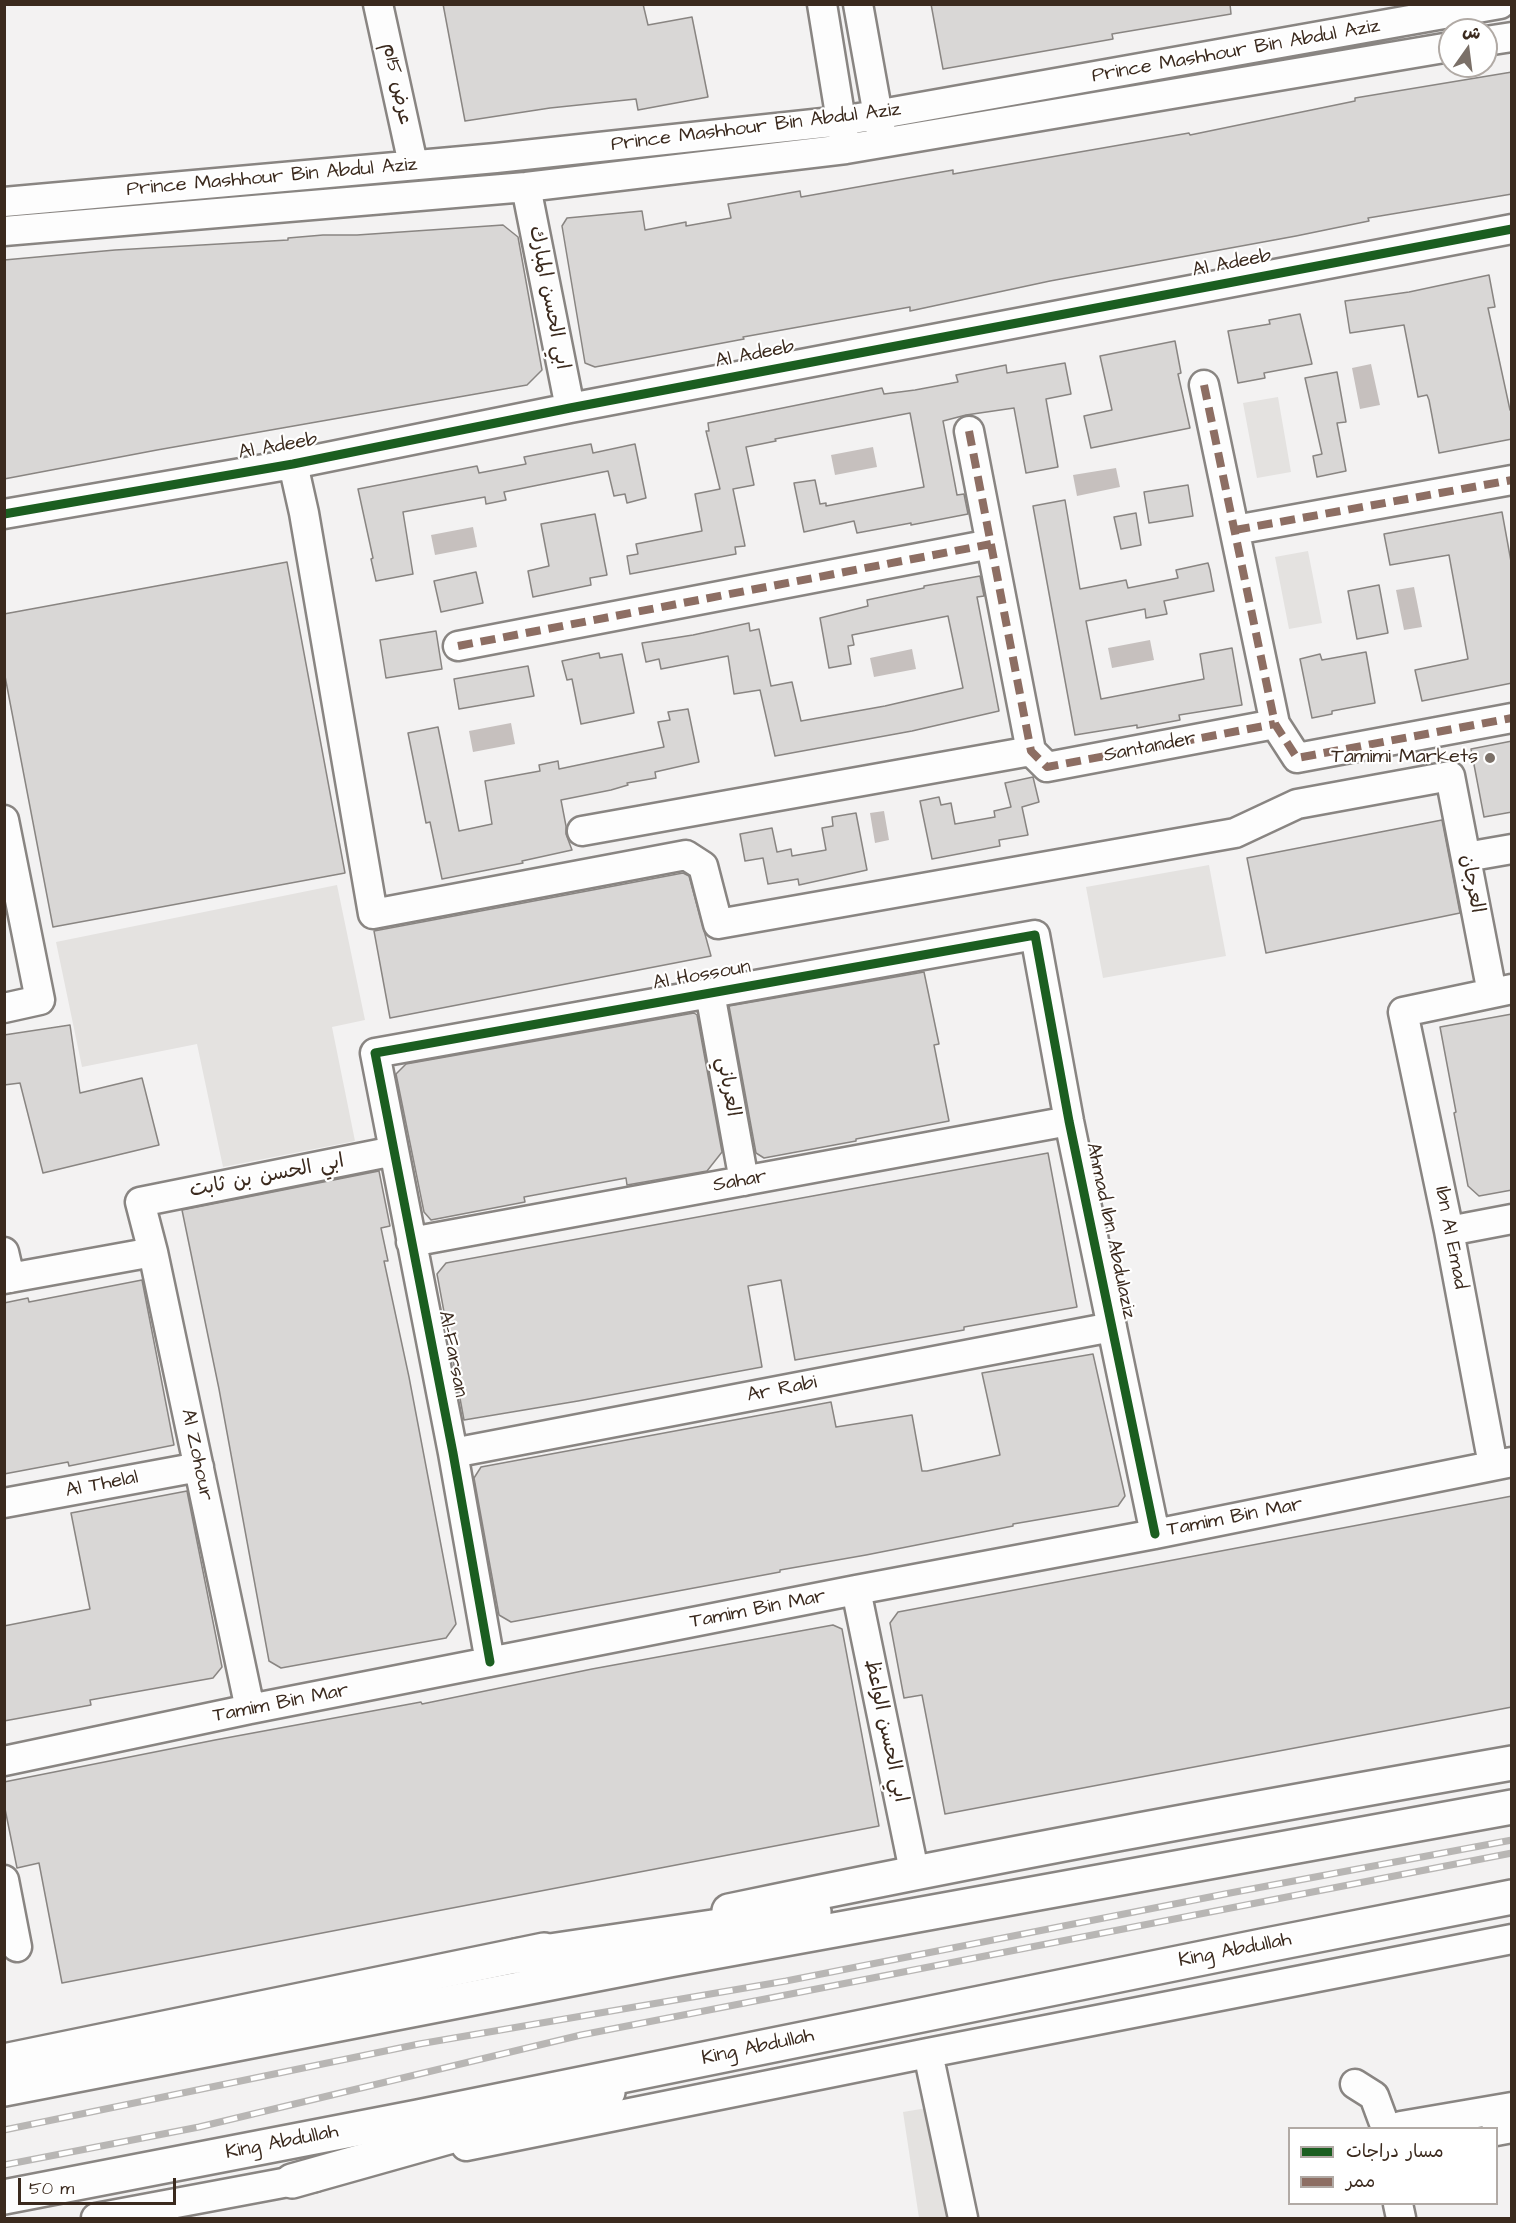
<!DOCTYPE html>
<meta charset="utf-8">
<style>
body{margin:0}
#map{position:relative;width:1516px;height:2223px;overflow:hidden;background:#f3f2f2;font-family:"Architects Daughter","Playpen Sans Arabic",sans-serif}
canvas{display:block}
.frame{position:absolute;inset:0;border:6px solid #3b2a1e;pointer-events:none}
.legend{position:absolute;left:1288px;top:2127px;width:210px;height:78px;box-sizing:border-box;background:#fff;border:2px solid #b1aaa5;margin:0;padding:8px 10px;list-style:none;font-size:18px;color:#3b2a1e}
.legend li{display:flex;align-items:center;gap:12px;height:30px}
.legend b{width:30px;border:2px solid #b1aaa5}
.north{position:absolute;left:1438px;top:18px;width:60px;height:60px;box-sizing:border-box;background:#fff;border:2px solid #b1aaa5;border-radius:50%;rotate:14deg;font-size:16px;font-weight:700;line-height:24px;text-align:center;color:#3b2a1e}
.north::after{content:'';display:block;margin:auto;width:21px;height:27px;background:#7b7068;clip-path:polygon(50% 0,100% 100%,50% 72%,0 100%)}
.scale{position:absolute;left:18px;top:2178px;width:158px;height:27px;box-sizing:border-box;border:3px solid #3b2a1e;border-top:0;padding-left:8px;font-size:18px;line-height:21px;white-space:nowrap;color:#3b2a1e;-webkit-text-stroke:4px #fff;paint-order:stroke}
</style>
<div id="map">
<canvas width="1516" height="2223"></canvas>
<div class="frame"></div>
<ul class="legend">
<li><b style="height:8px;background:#1b5e20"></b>مسار دراجات</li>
<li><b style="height:8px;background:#8d6e63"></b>ممر</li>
</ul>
<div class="north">ش</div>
<div class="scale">50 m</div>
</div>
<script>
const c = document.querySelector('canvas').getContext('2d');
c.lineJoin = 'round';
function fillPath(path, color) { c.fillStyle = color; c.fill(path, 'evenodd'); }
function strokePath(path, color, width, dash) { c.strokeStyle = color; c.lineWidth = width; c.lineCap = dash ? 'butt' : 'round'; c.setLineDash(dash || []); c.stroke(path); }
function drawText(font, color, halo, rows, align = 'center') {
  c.font = font + ' "Architects Daughter","Playpen Sans Arabic",sans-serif'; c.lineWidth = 4.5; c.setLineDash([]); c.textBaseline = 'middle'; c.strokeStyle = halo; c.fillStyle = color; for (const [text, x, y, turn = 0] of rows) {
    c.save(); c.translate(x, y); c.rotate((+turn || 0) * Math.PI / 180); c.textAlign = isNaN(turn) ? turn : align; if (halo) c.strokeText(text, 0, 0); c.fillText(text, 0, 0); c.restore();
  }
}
fillPath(new Path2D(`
 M1278 397 1291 472 1257 478 1243 403Z
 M1308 551 1322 623 1289 629 1275 557Z
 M1209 865 1226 956 1103 978 1086 887Z
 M337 885 365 1020 332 1027 355 1141 223 1167 197 1044 82 1067 56 942Z
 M933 2107 954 2218H919L903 2112Z`), '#e4e2e0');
fillPath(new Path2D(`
 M1371 364 1380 405 1360 409 1352 368Z
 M873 447 877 467 835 475 831 455Z
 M1116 468 1120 487 1077 496 1073 475Z
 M473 527 477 547 435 555 431 535Z
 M1414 587 1422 627 1404 630 1396 590Z
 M1150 640 1154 660 1112 668 1108 648Z
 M912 649 916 669 874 677 870 658Z
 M511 723 515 744 473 752 469 731Z
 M884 811 889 840 875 843 870 813Z`), '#c6c0be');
const building = new Path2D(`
 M443 4H643L648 25 692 17 708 97 638 110 636 99 550 108 465 121Z
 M931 4H1230L1231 14 1112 34 1113 39 943 69Z
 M1512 72V194L1368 218 1369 221 1296 236 1050 281 910 311V307L743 337 744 339 595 367 585 363 562 226 567 218 642 211 645 230 686 222V226L731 218 728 204 800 191 801 197 953 170V174L1189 133 1190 135 1355 101V98Z
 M503 225 518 237 542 370 527 385 157 450 4 479V260L115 250 288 240V238L323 235H357Z
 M1489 275 1495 307 1488 308 1510 410H1512V439L1439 453 1429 400 1427 395 1418 397 1404 325 1350 333 1345 301 1409 292Z
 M1300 314 1312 364 1264 373 1265 378 1238 383 1228 331 1270 324 1269 320Z
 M1175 341 1181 373 1178 374 1190 428 1091 448 1084 416 1112 410 1100 356Z
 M1065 363 1071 394 1046 399 1058 467 1026 473 1014 408 966 415 943 421 957 495 964 494 968 514 911 525V523L857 533 854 521 804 532 794 483 815 480 820 504 826 503V506L924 487 910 413 775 439 776 441 746 447 754 485 733 489 745 546 735 547 736 554 630 574 627 556 638 554 636 544 702 531 695 494 720 489 706 431H709L708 423 882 388 884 394 915 390 958 382 956 375 1006 365 1007 373Z
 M1337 372 1346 422 1337 423 1346 471 1317 477 1313 456 1322 454 1305 378Z
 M591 444 593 453 635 444 646 498 627 503 625 494 614 496 608 471 504 492 506 500 486 504 485 497 403 512 413 574 376 581 371 559 373 558 358 489 477 466 479 473 526 464 524 457Z
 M1188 485 1193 516 1149 523 1144 492Z
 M1065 500 1080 589 1126 580 1128 588 1178 578 1176 570 1208 563 1210 570 1214 591 1164 601 1167 614 1146 618 1145 609 1086 621 1101 699 1204 679 1200 654 1232 648 1242 705 1179 715 1180 720 1137 728V725L1075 735 1033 506Z
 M1502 512 1512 567V683L1422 701 1415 670 1468 659 1449 555 1390 565 1384 534Z
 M1136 513 1141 545 1121 549 1114 517Z
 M595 514 607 575 590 578 591 585 533 597 528 571 549 566 541 524Z
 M287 562 345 873 53 927 4 671V614Z
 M476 572 483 603 441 612 434 581Z
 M980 576 984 596 977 597 999 711 912 731 775 756 760 690 734 694 728 656 661 669 659 659 646 662 642 643 693 635 749 623 750 631 759 629 771 686 792 682 801 721 885 706 963 688 948 616 852 635 854 645 848 646 851 664 829 668 820 618 868 606 867 600 924 588V586Z
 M1379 585 1388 633 1357 639 1348 591Z
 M436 631 442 669 386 678 380 640Z
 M1366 652 1375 703 1332 711V714L1312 718 1300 659 1320 654 1322 660Z
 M599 653 600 658 622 654 634 713 581 724 572 679 567 680 562 661Z
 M528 666 534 696 459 709 454 679Z
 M688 709 699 762 655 772 656 778 627 783 628 785 611 790 561 800 566 826V834L572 850 522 861 523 863 442 879 430 822 426 823 408 733 438 727 459 831 492 824 485 781 540 771 539 765 558 761 559 769 664 747 658 722 670 720 668 712Z
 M1512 741V812L1484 817 1471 749Z
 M1033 777 1039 802 1022 807 1028 835 999 840 1000 846 932 859 920 801 939 797 941 805 951 803 955 824 995 817 994 811 1011 807 1005 783Z
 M856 813 867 870 799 885 798 879 768 884 763 858 745 861 740 834 772 828 777 852 791 849 792 856 826 850 822 828 833 826 832 817Z
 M1442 820 1460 913 1266 953 1247 858Z
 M683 873 689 876 711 956 390 1018 374 931Z
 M924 972 939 1044 934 1045 949 1121 856 1139V1141L764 1158 756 1153 729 1006Z
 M694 1013 697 1015 722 1152 707 1171 627 1185 626 1178 524 1197 525 1202 431 1220 424 1212 396 1074 406 1064Z
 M1512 1014V1190L1479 1196 1468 1186 1454 1113 1456 1112 1440 1027Z
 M70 1025 80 1093 142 1078 159 1145 43 1173 20 1083 4 1085V1035Z
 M1048 1153 1077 1307 964 1327V1330L795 1360 781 1280 748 1286 762 1367 578 1401 464 1420 437 1274 446 1263Z
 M379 1171 390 1226 381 1228 388 1261H384L409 1377 456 1624 446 1638 281 1668 269 1661 219 1389 182 1210Z
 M142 1280 174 1445 69 1466 68 1462 4 1474V1303L28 1298 29 1302Z
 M1093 1354 1125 1496 1118 1506 1013 1524V1526L866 1555 780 1570V1572L511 1622 499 1615 474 1478 481 1467 831 1402 836 1427 912 1415 922 1471H927L1000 1455 982 1373Z
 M187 1491 222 1667 213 1678 90 1700 91 1705 4 1721V1626L90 1609 71 1513Z
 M1512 1496V1707L945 1814 922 1695 904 1698 890 1623 898 1612Z
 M833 1625 842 1629 879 1826 62 1983 39 1863 17 1868 4 1804V1782L215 1740 421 1702 422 1704 592 1669Z`);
fillPath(building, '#d9d7d6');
strokePath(building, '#898582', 1.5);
const minor = new Path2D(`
 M378 4 413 164
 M822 4 844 139
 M858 4 881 132
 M1486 41 1512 37
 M526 187 570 408
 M4 202 496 158 842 121 1500 4
 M4 231 526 187 846 149 1450 47
 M1204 385 1275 724 1297 758 1512 718
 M969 431 1031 751
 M293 464 304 513 373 914 686 855 703 866 718 924 1235 833 1297 804 1450 776 1492 993
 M4 514 293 464 570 408 1512 229
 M1235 530 1512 480
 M458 646 991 544
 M1031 751 1047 767 1275 724
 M4 820 40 1000 4 1008
 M582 831 1031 751
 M1466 857 1512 849
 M710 993 744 1181
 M1449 1231 1512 1219
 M411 1242 1069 1121
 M4 1252 10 1278
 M4 1279 153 1252
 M453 1453 1112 1327
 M1493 1465 1449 1231 1403 1012 1512 989
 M4 1503 199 1467
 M856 1590 914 1871
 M490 1662 453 1453 375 1053 1035 935 1069 1121 1155 1534
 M250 1709 153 1252 140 1202 394 1151
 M4 1761 250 1709 856 1590 1155 1534 1512 1462
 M4 1880 17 1947
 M928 2053 963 2218
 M1355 2084 1374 2096 1384 2123
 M1401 2126 1512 2107
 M1496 2131 1512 2128
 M466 2146 928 2053 1512 1939
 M1398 2204 1401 2218
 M96 2218 315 2177`);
const major = new Path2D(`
 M729 1911C989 1856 1250 1809 1512 1763
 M4 2061 544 1950
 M292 2181 608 2092`);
const highway = new Path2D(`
 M516 1956 814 1912
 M4 2089 669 1960 1512 1807
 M4 2197 418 2117 1262 1946 1512 1897`);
strokePath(minor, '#898582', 33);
strokePath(major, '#898582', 38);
strokePath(highway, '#898582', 38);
strokePath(minor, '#fdfdfd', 28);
strokePath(major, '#fdfdfd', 33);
strokePath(highway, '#fdfdfd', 33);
const rail = new Path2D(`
 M4 2130 419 2044 786 1981 1230 1893 1512 1840
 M4 2165 199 2127 581 2035 1512 1853`);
strokePath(rail, '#b8b6b4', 7);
strokePath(rail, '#fff', 4.5, [14]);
strokePath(new Path2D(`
 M1204 385 1275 724 1297 758 1512 718
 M969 431 1031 751 1047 767 1275 724
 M1235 530 1512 480
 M458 646 991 544`), '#8d6e63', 8, [15, 8]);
strokePath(new Path2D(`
 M4 514 293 464 570 408 1512 229
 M490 1662 453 1453 375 1053 1035 935 1069 1121 1155 1534`), '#1b5e20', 9);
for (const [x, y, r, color] of [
 [1490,758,6,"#7b7068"]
]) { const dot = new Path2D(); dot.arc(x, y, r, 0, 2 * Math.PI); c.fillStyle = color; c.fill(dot); strokePath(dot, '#fff', 2); }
drawText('20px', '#3b2a1e', '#fff', [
 ["Prince Mashhour Bin Abdul Aziz",1236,52,-10],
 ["عرض 15م",396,84,78],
 ["Prince Mashhour Bin Abdul Aziz",756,128,-7],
 ["Prince Mashhour Bin Abdul Aziz",272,178,-5],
 ["Al Adeeb",1232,264,-11],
 ["ابي الحسن المبارك",548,298,79],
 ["Al Adeeb",755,355,-11],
 ["Al Adeeb",278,447,-10],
 ["Santander",1150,748,-11],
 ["العرجان",1471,884,79],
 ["Al Hossoun",702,976,-10],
 ["العرباني",727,1087,80],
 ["ابي الحسن بن ثابت",267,1177,-11],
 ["Sahar",740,1182,-10],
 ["Ahmad Ibn Abdulaziz",1110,1231,78],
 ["Ibn Al Emad",1450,1238,79],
 ["Al-Farsan",452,1354,79],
 ["Ar Rabi",782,1390,-11],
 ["Al Zohour",196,1455,78],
 ["Al Thelal",102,1485,-11],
 ["Tamim Bin Mar",1235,1518,-11],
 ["Tamim Bin Mar",758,1610,-11],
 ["Tamim Bin Mar",281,1704,-11],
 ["ابي الحسن الواعظ",885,1731,78],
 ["King Abdullah",1235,1951,-11],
 ["King Abdullah",758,2048,-12],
 ["King Abdullah",282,2143,-11]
]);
drawText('20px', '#3b2a1e', '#fff', [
 ["Tamimi Markets",1478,758]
], 'right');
</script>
